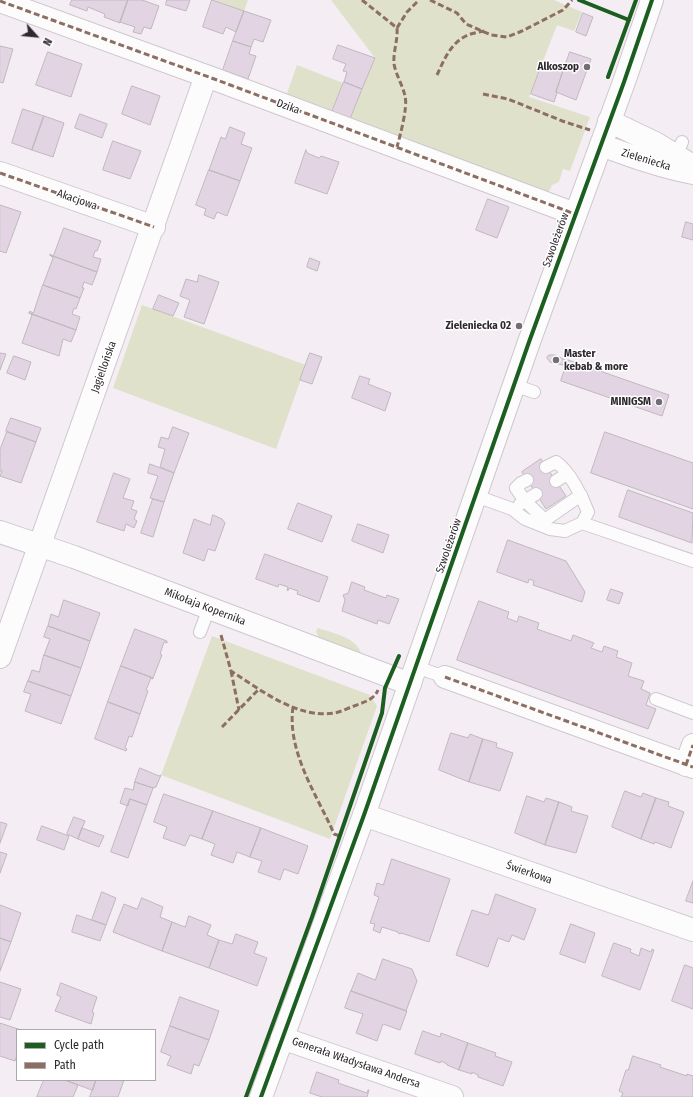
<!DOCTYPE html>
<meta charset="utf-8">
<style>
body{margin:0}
#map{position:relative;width:693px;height:1097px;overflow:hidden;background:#f4edf4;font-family:"Fira Sans Condensed",sans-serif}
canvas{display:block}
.legend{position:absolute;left:16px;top:1029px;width:140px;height:52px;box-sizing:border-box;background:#fff;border:1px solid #aba9ab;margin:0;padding:5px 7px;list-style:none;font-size:12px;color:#2e292e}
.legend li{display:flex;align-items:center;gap:8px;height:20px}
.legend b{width:20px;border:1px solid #aba9ab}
.north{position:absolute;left:16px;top:16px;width:40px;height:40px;-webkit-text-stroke:3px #fff;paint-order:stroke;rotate:117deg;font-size:11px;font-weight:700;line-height:16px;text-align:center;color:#2e292e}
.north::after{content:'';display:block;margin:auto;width:14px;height:18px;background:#2e292e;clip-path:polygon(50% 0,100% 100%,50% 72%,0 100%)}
</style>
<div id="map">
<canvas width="693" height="1097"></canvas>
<ul class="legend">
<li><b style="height:5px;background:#1b5e20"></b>Cycle path</li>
<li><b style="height:5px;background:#8d6e63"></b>Path</li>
</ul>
<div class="north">N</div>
</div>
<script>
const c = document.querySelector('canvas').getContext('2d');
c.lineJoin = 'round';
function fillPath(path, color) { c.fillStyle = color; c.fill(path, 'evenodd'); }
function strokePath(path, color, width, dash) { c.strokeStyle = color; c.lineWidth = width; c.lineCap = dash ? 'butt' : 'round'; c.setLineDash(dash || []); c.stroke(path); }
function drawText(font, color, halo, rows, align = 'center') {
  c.font = font + ' "Fira Sans Condensed",sans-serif'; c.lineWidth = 3; c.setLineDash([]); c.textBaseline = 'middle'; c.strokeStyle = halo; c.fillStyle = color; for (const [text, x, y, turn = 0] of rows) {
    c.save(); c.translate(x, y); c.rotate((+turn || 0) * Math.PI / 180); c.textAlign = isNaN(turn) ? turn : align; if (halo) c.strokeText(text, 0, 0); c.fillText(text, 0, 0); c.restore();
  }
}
fillPath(new Path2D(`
 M214 0H248L244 11Z
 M331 0H554L582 12 574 31 557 25 529 97 590 117 570 171 563 169 559 182 552 185 548 194 286 96 297 65 343 83 332 112 350 119 375 58Z
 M142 305 306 365 276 449 113 388Z
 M318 628C332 633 356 637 361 653L319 638 316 631Z
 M212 636 370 695 377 706 330 839 161 775Z`), '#e0e1cb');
const building = new Path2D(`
 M72 0H128L120 23 104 17 105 14 88 7 87 11 70 5Z
 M128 0H142L159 6 151 29 144 27 141 34 133 32 135 27 120 22Z
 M167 0H190L186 11 166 5Z
 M212 0 244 11 236 32 226 27 223 34 203 27Z
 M244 11 271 20 263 42 254 39 251 47 233 41Z
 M583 13 593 17 586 36 576 32Z
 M233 41 251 47 249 54 256 56 248 79 223 70Z
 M338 45 375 58 362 89 344 82 347 72 343 71 346 64 333 59Z
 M0 46 13 49 3 83 0 82Z
 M48 52 82 64 71 97 36 85Z
 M570 52 591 59 576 100 556 92Z
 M542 64 563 71 556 92 557 93 554 102 531 94Z
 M344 82 362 89 350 119 332 112Z
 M132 86 160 96 150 125 122 114Z
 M23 109 44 116 32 150 12 143Z
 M80 114 107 124 102 138 75 128Z
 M44 116 64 123 53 157 32 150Z
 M230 127 245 133 241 144 252 148 240 181 209 170 221 137 225 139Z
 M113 141 141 151 130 179 103 170Z
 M306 150 307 153 319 158 321 156 339 162 327 194 295 183Z
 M209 170 240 181 227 216 217 212 214 219 204 215 206 209 196 205Z
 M488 199 509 207 497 238 476 230Z
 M0 205 21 212 6 253 0 251Z
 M686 222 693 224V240L682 237Z
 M64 228 101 241 97 251H95L93 257 101 259 97 272 50 255V254L53 256Z
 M50 255 97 272 92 285 84 282 82 288H84L80 298 43 285 53 258Z
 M310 258 320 262 317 271 307 267Z
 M199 275 219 282 204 324 184 317 190 300 180 296 186 279 197 282Z
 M43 285 80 298 76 309 74 308 72 314 80 317 76 330 29 313 30 311 33 313Z
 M159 295 179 303 173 316 153 309Z
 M29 313 76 330 71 342 63 339 59 356 22 343 32 315Z
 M0 353 6 354 0 370Z
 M310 353 322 357 312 384 300 380Z
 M549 355H555L565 360 563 365 550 362 547 358Z
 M14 356 31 362 25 380 7 373Z
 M568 360 669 395 662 416 561 381Z
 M360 376 370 379 368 384 391 393 385 411 352 398Z
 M11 418 41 428 36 442 6 431Z
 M173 427 189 433 174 473 160 467 165 449 158 447 161 437 168 439Z
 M7 432 36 442 21 483 0 476 2 471H0V450Z
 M605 432 693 463V509L591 473Z
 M541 459 566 496 546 509 522 472Z
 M150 464 174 473 164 502 150 498 158 476 148 473Z
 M114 473 130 479 123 498 134 501 131 509 137 511 134 519 137 521 134 528 126 524 124 531 97 522Z
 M628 490 693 513 692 543 619 517Z
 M153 499 164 502 153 537 141 533Z
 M298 503 332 516 322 542 288 529Z
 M213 515 222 519 225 523 215 551 208 549 204 561 183 553 194 519 210 525Z
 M358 524 389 535 383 553 352 541Z
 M508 540 566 561 585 592 582 602 533 585 534 581 529 579 528 583 497 572Z
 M265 554 328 577 319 602 297 594 298 591 289 588 288 591 287 590 288 587 279 584 278 587 256 579Z
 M352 582 365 587 364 590 386 598 387 595 399 599 389 624 378 620 377 624 342 611 345 600 343 595 348 593Z
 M611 589 623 593 619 604 607 600Z
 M64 600 100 613 90 641 48 626 51 614 58 617Z
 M479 601 509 612 507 618 517 622 519 616 539 623 537 629 571 641 573 635 594 643 591 648 602 652 604 646 618 651 616 657 632 663 628 676 644 681 641 689 650 693 646 705 656 709 648 729 457 660Z
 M48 626 90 641 81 668 44 655 50 639 44 637Z
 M135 629 167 641V643L164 642 160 654 162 655 153 678 121 666Z
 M44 655 81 668 71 696 28 681 32 670 39 672Z
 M121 666 153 678V679L151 678 146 690 148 691 140 714 108 702Z
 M28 681 71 696 61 724 25 711 31 694 24 692Z
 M108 702 140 714 132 737 129 736 125 748 127 749 126 751 95 739Z
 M451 733 468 738 470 734 483 739 469 782 439 770Z
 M483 739 497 743 496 747 513 753 500 791 469 782Z
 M140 768 159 776 161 775 156 787 153 788 135 782Z
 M135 782 153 788 147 805 130 799 128 806 120 803 125 788 133 790Z
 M625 791 641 797 643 793 656 798 641 839 612 827Z
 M164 794 213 811 202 839 190 835 185 846 163 838 167 827 154 822Z
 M527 796 544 802 546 798 559 802 545 845 515 833Z
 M656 798 669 802 668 806 684 812 671 848 655 842 654 844 641 839Z
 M130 799 147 805 128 858 111 852Z
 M559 802 572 807 571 811 588 816 576 853 545 845Z
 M213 811 261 828 250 857 237 852 233 863 211 855 215 844 202 839Z
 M74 817 85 821 78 839 67 834Z
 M0 822 7 824 0 843Z
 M42 826 69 836 64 850 37 840Z
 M82 828 104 836 99 847 78 839Z
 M261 828 308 846 298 874 284 869 280 880 258 872 262 861 250 857Z
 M0 852 7 854 0 873Z
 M392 859 450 879 429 942 401 933 400 934 398 933V932L382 927 380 933 373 930 375 924 370 923 379 897 374 895 377 883 383 885Z
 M693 881V903L686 901Z
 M102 892 116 898 106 925 92 920Z
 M496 894 536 909 524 940 512 935 509 942 498 938 488 967 456 955 472 910 488 915Z
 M142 898 163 907 160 917 172 922 162 951 113 932 124 904 137 909Z
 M0 905 21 913 11 942 0 938Z
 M77 915 106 925 100 941 72 932Z
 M189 916 211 925 207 935 219 940 209 968 162 951 172 922 185 927Z
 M571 924 595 933 585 963 560 954Z
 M236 934 258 942 254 953 267 958 257 986 209 968 219 940 232 944Z
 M0 938 11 942 0 971Z
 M614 943 631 949 630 952 639 956 641 948 651 952 652 949 654 950 640 990 602 976Z
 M383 959 412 969 417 981 406 1011 351 991 358 973 375 980Z
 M685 965 693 968V1009L672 1001Z
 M0 982 21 989 10 1020 0 1017Z
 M61 983 97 997 92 1012 94 1013 91 1024 55 1011 61 997 57 995Z
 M351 991 407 1011 400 1030 383 1024 377 1041 356 1033 363 1014 345 1008Z
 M180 997 219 1011 209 1040 170 1026Z
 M0 1023 21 1030H17V1055L15 1061 0 1056Z
 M170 1026 209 1040 199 1066 194 1064 191 1074 167 1065 171 1056 161 1052Z
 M423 1031 440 1037 441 1033 468 1043 459 1070 447 1065V1064L441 1061 440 1063 415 1054Z
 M468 1043 496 1053 495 1056 512 1062 503 1086 478 1077V1075L472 1072V1074L459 1070Z
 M633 1056 661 1065 660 1067 687 1076V1074L693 1076V1097H621L623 1093 619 1091 626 1070H628Z
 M317 1072 339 1080 338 1083 367 1093 368 1090H369L367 1097H322L310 1093Z
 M44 1080H65L78 1085 73 1097H37Z
 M65 1080H96L93 1090Z
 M96 1080H124L118 1097H90Z`);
fillPath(building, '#e2d4e2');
strokePath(building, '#beb9be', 1);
const lane = new Path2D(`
 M674 161 682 142
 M514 385 534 392
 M527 480 521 483 516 488 525 501 545 520 581 495
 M556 481 567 474
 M476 496 512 509 525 519 550 529 565 531 582 523 588 512C582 496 570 472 556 462L546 467
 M520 504 536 494
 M582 523 693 561
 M200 632 209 608
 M416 667 445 677
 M656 699 693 713`);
const street = new Path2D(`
 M0 1 217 80 575 214
 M609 121 655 143 693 166
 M601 145C631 156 661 167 693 173
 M0 173 154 227
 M0 532 74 557 410 684
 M0 657 206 76
 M445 677 693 767
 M686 765 693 745
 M364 815 693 930
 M282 1038 452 1097`);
const secondary = new Path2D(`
 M261 1097 364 815 529 342 624 82 652 0`);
strokePath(lane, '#cec8ce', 14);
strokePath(street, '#cec8ce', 24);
strokePath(secondary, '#cec8ce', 24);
strokePath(lane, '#fdfcfd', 12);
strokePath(street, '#fdfcfd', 22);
strokePath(secondary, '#fdfcfd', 22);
strokePath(new Path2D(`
 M362 0 397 28C398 40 393 52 394 64 396 75 403 86 405 96 408 107 400 136 397 147
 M430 0 457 13 466 24 491 35 507 37 522 31 563 10 572 0
 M0 1 217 80 575 214
 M397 28 407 12 419 0
 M437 75C444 60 451 42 468 35 473 33 479 32 484 31
 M483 94 508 99 565 122 590 130
 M0 173 154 227
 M221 635 231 671C261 690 297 719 334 713 341 712 348 708 354 706 364 702 374 700 378 690
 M231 671 239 710
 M445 677 693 767
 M293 707C287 749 314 791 331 827L334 834 340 836
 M222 727 259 689
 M686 765 693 745`), '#8d6e63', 3, [6, 3]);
strokePath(new Path2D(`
 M579 0 629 20
 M608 77 636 0
 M246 1097 312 917 382 713 385 688 399 656
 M261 1097 364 815 529 342 624 82 652 0`), '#1b5e20', 4);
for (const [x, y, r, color] of [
 [587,67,4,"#736e73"],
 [519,326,4,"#736e73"],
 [556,360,4,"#736e73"],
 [659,402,4,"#736e73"]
]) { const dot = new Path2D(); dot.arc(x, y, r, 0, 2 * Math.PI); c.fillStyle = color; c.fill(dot); strokePath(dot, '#fff', 1.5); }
drawText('bold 11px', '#2e292e', '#fff', [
 ["Alkoszop",579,67],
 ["Zieleniecka 02",511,326],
 ["Master",564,354,"left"],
 ["kebab & more",564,367,"left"],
 ["MINIGSM",651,402]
], 'right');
drawText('11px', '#2e292e', '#fff', [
 ["Dzika",288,107,20],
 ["Zieleniecka",646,160,17],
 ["Akacjowa",77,200,19],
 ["Szwoleżerów",556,240,-70],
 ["Jagiellońska",104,367,-70],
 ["Szwoleżerów",449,546,-71],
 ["Mikołaja Kopernika",205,607,21],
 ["Świerkowa",529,873,19],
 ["Generała Władysława Andersa",356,1063,19]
]);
</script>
